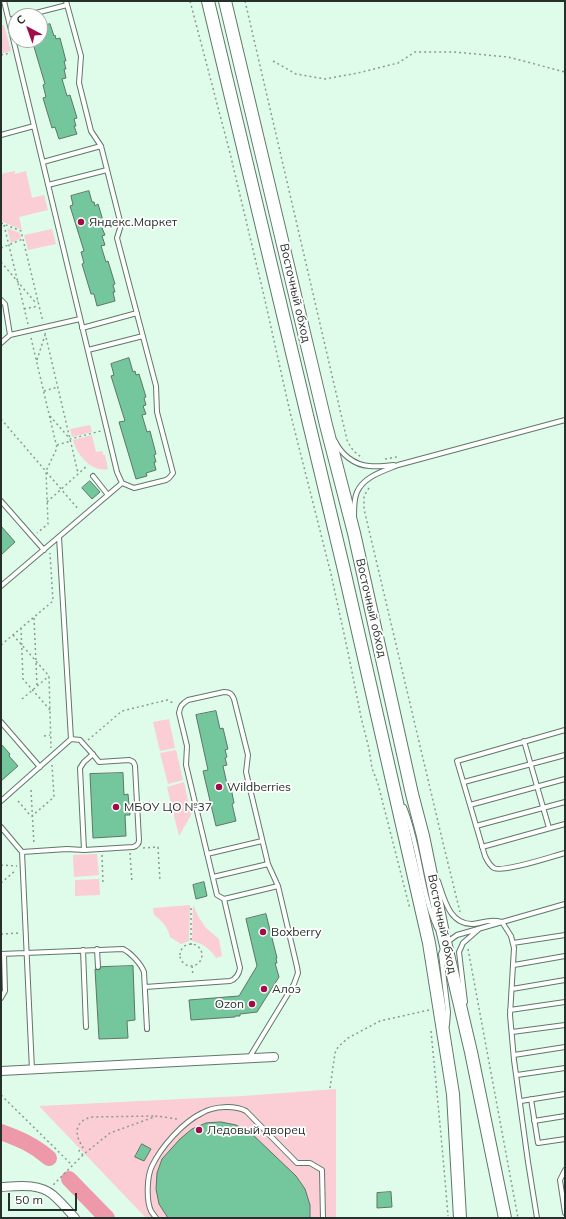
<!DOCTYPE html>
<meta charset="utf-8">
<style>
body{margin:0}
#map{position:relative;width:566px;height:1219px;overflow:hidden;background:#dffbea;font-family:Mulish,sans-serif}
canvas{display:block}
.frame{position:absolute;inset:0;border:2px solid #26302a;pointer-events:none}
.north{position:absolute;left:8px;top:8px;width:40px;height:40px;box-sizing:border-box;background:#fff;border:1px solid #a8acaa;border-radius:50%;rotate:319deg;font-size:11px;font-weight:700;line-height:16px;text-align:center;color:#26302a}
.north::after{content:'';display:block;margin:auto;width:14px;height:18px;background:#a30b48;clip-path:polygon(50% 0,100% 100%,50% 72%,0 100%)}
.scale{position:absolute;left:8px;top:1193px;width:69px;height:18px;box-sizing:border-box;border:2px solid #26302a;border-top:0;padding-left:5px;font-size:12px;line-height:14px;white-space:nowrap;color:#26302a;-webkit-text-stroke:3px #fff;paint-order:stroke}
</style>
<div id="map">
<canvas width="566" height="1219"></canvas>
<div class="frame"></div>
<div class="north">С</div>
<div class="scale">50 m</div>
</div>
<script>
const c = document.querySelector('canvas').getContext('2d');
c.lineJoin = 'round';
function fillPath(path, color) { c.fillStyle = color; c.fill(path, 'evenodd'); }
function strokePath(path, color, width, dash) { c.strokeStyle = color; c.lineWidth = width; c.lineCap = dash ? 'butt' : 'round'; c.setLineDash(dash || []); c.stroke(path); }
function drawText(font, color, halo, rows, align = 'center') {
  c.font = font + ' Mulish,sans-serif'; c.lineWidth = 3.5; c.setLineDash([]); c.textBaseline = 'middle'; c.strokeStyle = halo; c.fillStyle = color; for (const [text, x, y, turn = 0] of rows) {
    c.save(); c.translate(x, y); c.rotate((+turn || 0) * Math.PI / 180); c.textAlign = isNaN(turn) ? turn : align; if (halo) c.strokeText(text, 0, 0); c.fillText(text, 0, 0); c.restore();
  }
}
fillPath(new Path2D(`
 M1 25H4L11 51 1 54Z
 M15 171V174L26 171 32 198 44 195 48 210 19 217 22 230 1 221V174Z
 M7 228 20 233 21 238 11 243Z
 M52 229 56 244 28 250 24 235Z
 M90 425 92 432 72 437 70 429Z
 M92 435 96 452 102 451 103 455H105L108 469C92 473 76 454 73 440Z
 M169 719 175 748 160 751 153 722Z
 M176 750 183 780 168 784 160 753Z
 M184 782 191 815 179 836 167 787Z
 M97 854 99 875 74 877 73 855Z
 M99 879 100 895 75 896V880Z
 M190 905 189 941 181 944 170 937C168 927 162 921 154 915L153 908Z
 M193 905 198 916 206 928 219 939 222 956 216 958C210 949 203 943 192 941Z
 M336 1089V1218H146L39 1106 243 1096Z`), '#fbcdd5');
strokePath(new Path2D(`
 M1 1132C20 1139 34 1145 49 1158
 M69 1179 107 1218`), '#e9a', 16);
const building = new Path2D(`
 M50 24 54 36 55 35 56 39 60 38 66 61H64L66 69H64L66 78 62 79 67 96 70 95 77 118 74 119 76 126H74L77 134 59 139 55 127 52 128 43 98 46 97 43 85 45 84 32 40H40V27Z
 M89 191 92 202H94L95 206 98 204 105 227 102 228 105 235 102 236 105 245 101 246 106 262 108 261 115 284 113 285 115 292H113L115 301 97 306 94 294H91L82 264 84 263 81 252 84 251 70 206 73 205 71 196Z
 M129 358 133 372 135 371 136 375 139 374 146 397 144 398 146 405 143 406 146 414 142 415 147 432 150 431 156 454 154 455 156 462H154L156 470 146 473 147 476 136 479 119 422 125 421 111 376 114 375 111 364Z
 M90 481 100 492 92 499 82 488Z
 M1 526 15 542 1 555Z
 M216 711 220 729 223 728 228 749 225 750 227 757 225 758 227 765 223 766 227 784 230 783 234 803 232 804 236 821 216 826 203 771 208 770 196 715Z
 M1 744 10 754 9 756 18 766 1 781Z
 M123 773 124 795 128 794 130 815H125L126 836 93 838 90 774Z
 M204 882 207 896 196 899 193 885Z
 M266 914 277 958H276L277 963H275L279 977 257 1012 240 1014V1016H235V1017L191 1020 189 1000 239 996 257 966 246 919Z
 M133 966 135 1020 127 1021 128 1038 99 1039 95 969 99 970 101 967Z
 M221 1122 236 1125 250 1132 296 1176 305 1189 310 1205V1218H168L159 1204 156 1189 157 1173 162 1159 180 1139 192 1129 206 1123Z
 M142 1144 151 1149 144 1161 135 1157Z
 M391 1192 392 1207 377 1208V1193Z`);
fillPath(building, '#74c79c');
strokePath(building, '#5d7567', 1);
const lane = new Path2D(`
 M4 1 117 472 122 483
 M24 16 67 5
 M9 20 16 18
 M1 135 34 126
 M43 162 101 146
 M48 185 107 170
 M1 300 5 304 10 335
 M82 328 137 313
 M1 343 10 335 80 319
 M88 350 143 336
 M335 441C341 454 354 465 369 466 377 467 386 466 394 465
 M93 476 108 495
 M1 501 44 550
 M354 515C354 508 354 499 357 492 364 476 384 471 398 465L565 420
 M1 586 122 483 134 488 166 480 169 478 173 473 157 412 156 386 117 238 121 225 101 146 91 131 79 83 81 56 66 1
 M1 722 40 767
 M565 730 457 761 485 856C487 860 489 865 494 868 503 873 553 856 565 853
 M71 739 80 740C86 747 93 754 99 762L129 760C133 761 134 762 135 766L139 840C139 844 137 846 133 847L84 850 80 768 84 762 93 754
 M524 741 549 828
 M464 782 565 755
 M1 801 71 739 59 537
 M470 805 565 779
 M404 807C420 846 420 890 437 928
 M476 826 565 802
 M1 827 22 852 32 1070
 M482 847 565 824
 M22 852 67 849 84 850
 M207 854 262 841
 M213 877 268 864
 M438 881C444 898 449 924 472 924 478 924 484 921 490 921 494 920 498 921 502 922L511 936 514 948 510 1015 514 1060 528 1162 537 1218
 M446 943 457 935 565 904
 M513 943 565 935
 M97 949 98 967
 M443 949 441 954 448 1012 447 1025
 M83 950 86 1027
 M1 954 123 949C131 953 141 964 144 972L147 1029
 M514 965 565 956
 M145 987 230 981C236 979 239 974 240 968L224 899
 M512 989 565 980
 M1 998 5 991 4 954
 M465 1002 459 952 463 943 479 929
 M510 1010 565 1002
 M512 1032 565 1025
 M514 1055 565 1047
 M249 1058 294 984 298 973 297 967 278 886 268 864 246 772 248 755 234 699C232 694 230 692 224 692L188 700C182 704 180 706 179 713L187 746 186 765 217 895 224 899 278 886
 M517 1075 565 1068
 M531 1099 538 1143 565 1139
 M521 1101 565 1094
 M534 1121 565 1116
 M565 1170 560 1180 565 1213
 M156 1218C155 1216 152 1213 151 1211 146 1200 147 1176 152 1166 161 1147 183 1122 202 1113 214 1106 234 1105 246 1111L297 1163H310L322 1170 323 1218`);
const street = new Path2D(`
 M1 1071 274 1057
 M1 1187C18 1186 39 1183 53 1195 61 1202 68 1210 75 1218`);
const primary = new Path2D(`
 M208 1 344 570 429 943 453 1094 460 1218
 M225 1 326 425 354 533 412 794 423 836 443 933 471 1052 505 1218`);
strokePath(lane, '#60786a', 6);
strokePath(street, '#60786a', 10);
strokePath(primary, '#60786a', 14);
strokePath(new Path2D(`
 M190 1 230 153 264 296 290 412 331 574 349 657 361 717 369 749 372 768 378 784 410 909
 M245 1 347 440C351 449 355 453 363 458
 M1 55 11 53
 M273 61 296 74 325 79 358 73 398 63 415 52H454L508 57 565 72
 M1 223 21 231 43 322
 M4 225 28 324
 M1 248 23 239
 M1 262 35 302 38 301
 M24 309 38 306
 M45 333 78 473
 M31 338 57 448 46 471 48 524 37 533
 M37 360 45 335
 M44 391 58 387
 M50 416 70 439 101 431
 M1 419 79 510
 M57 445 71 441
 M385 459 397 457
 M369 488 364 496V509L443 843 460 912
 M47 502 88 465
 M34 618 37 686
 M21 628 23 679 50 710
 M13 635 49 676 51 748
 M1 645 53 601 50 553
 M22 699 49 676
 M44 736 50 735
 M88 740 122 711 167 700 175 704
 M31 790 34 845
 M18 801 30 815 32 816 54 797 52 765
 M143 803 153 802
 M143 848 158 847 160 881
 M130 853 132 883
 M102 855 103 884
 M1 865 17 866
 M1 883 16 870
 M1 934 20 933
 M180 955a11 11 0 1 1 22 0a11 11 0 1 1-22 0Z
 M191 945V906
 M468 949 518 1218
 M192 966 193 976
 M431 1031C437 1093 443 1154 448 1216
 M330 1088 335 1053 338 1047 348 1038 380 1021 429 1010
 M1 1095 72 1165
 M83 1155 79 1151 83 1147C74 1135 74 1121 92 1117L155 1116
 M54 1185V1184L84 1154 110 1133 157 1116 177 1119`), '#899c90', 1.5, [2, 3]);
strokePath(lane, '#fff', 4);
strokePath(street, '#fff', 8);
strokePath(primary, '#fff', 12);
for (const [x, y, r, color] of [
 [81,222,4,"#a30b48"],
 [219,787,4,"#a30b48"],
 [116,807,4,"#a30b48"],
 [263,932,4,"#a30b48"],
 [264,989,4,"#a30b48"],
 [252,1004,4,"#a30b48"],
 [199,1130,4,"#a30b48"]
]) { const dot = new Path2D(); dot.arc(x, y, r, 0, 2 * Math.PI); c.fillStyle = color; c.fill(dot); strokePath(dot, '#fff', 1.5); }
drawText('12px', '#26302a', '#fff', [
 ["Яндекс.Маркет",89,222],
 ["Wildberries",227,787],
 ["МБОУ ЦО №37",124,807],
 ["Boxberry",271,932],
 ["Алоэ",272,989],
 ["Ozon",244,1004,"right"],
 ["Ледовый дворец",207,1130]
], 'left');
drawText('12px', '#26302a', '#fff', [
 ["Восточный обход",295,293,77],
 ["Восточный обход",371,608,77],
 ["Восточный обход",442,924,78]
]);
</script>
